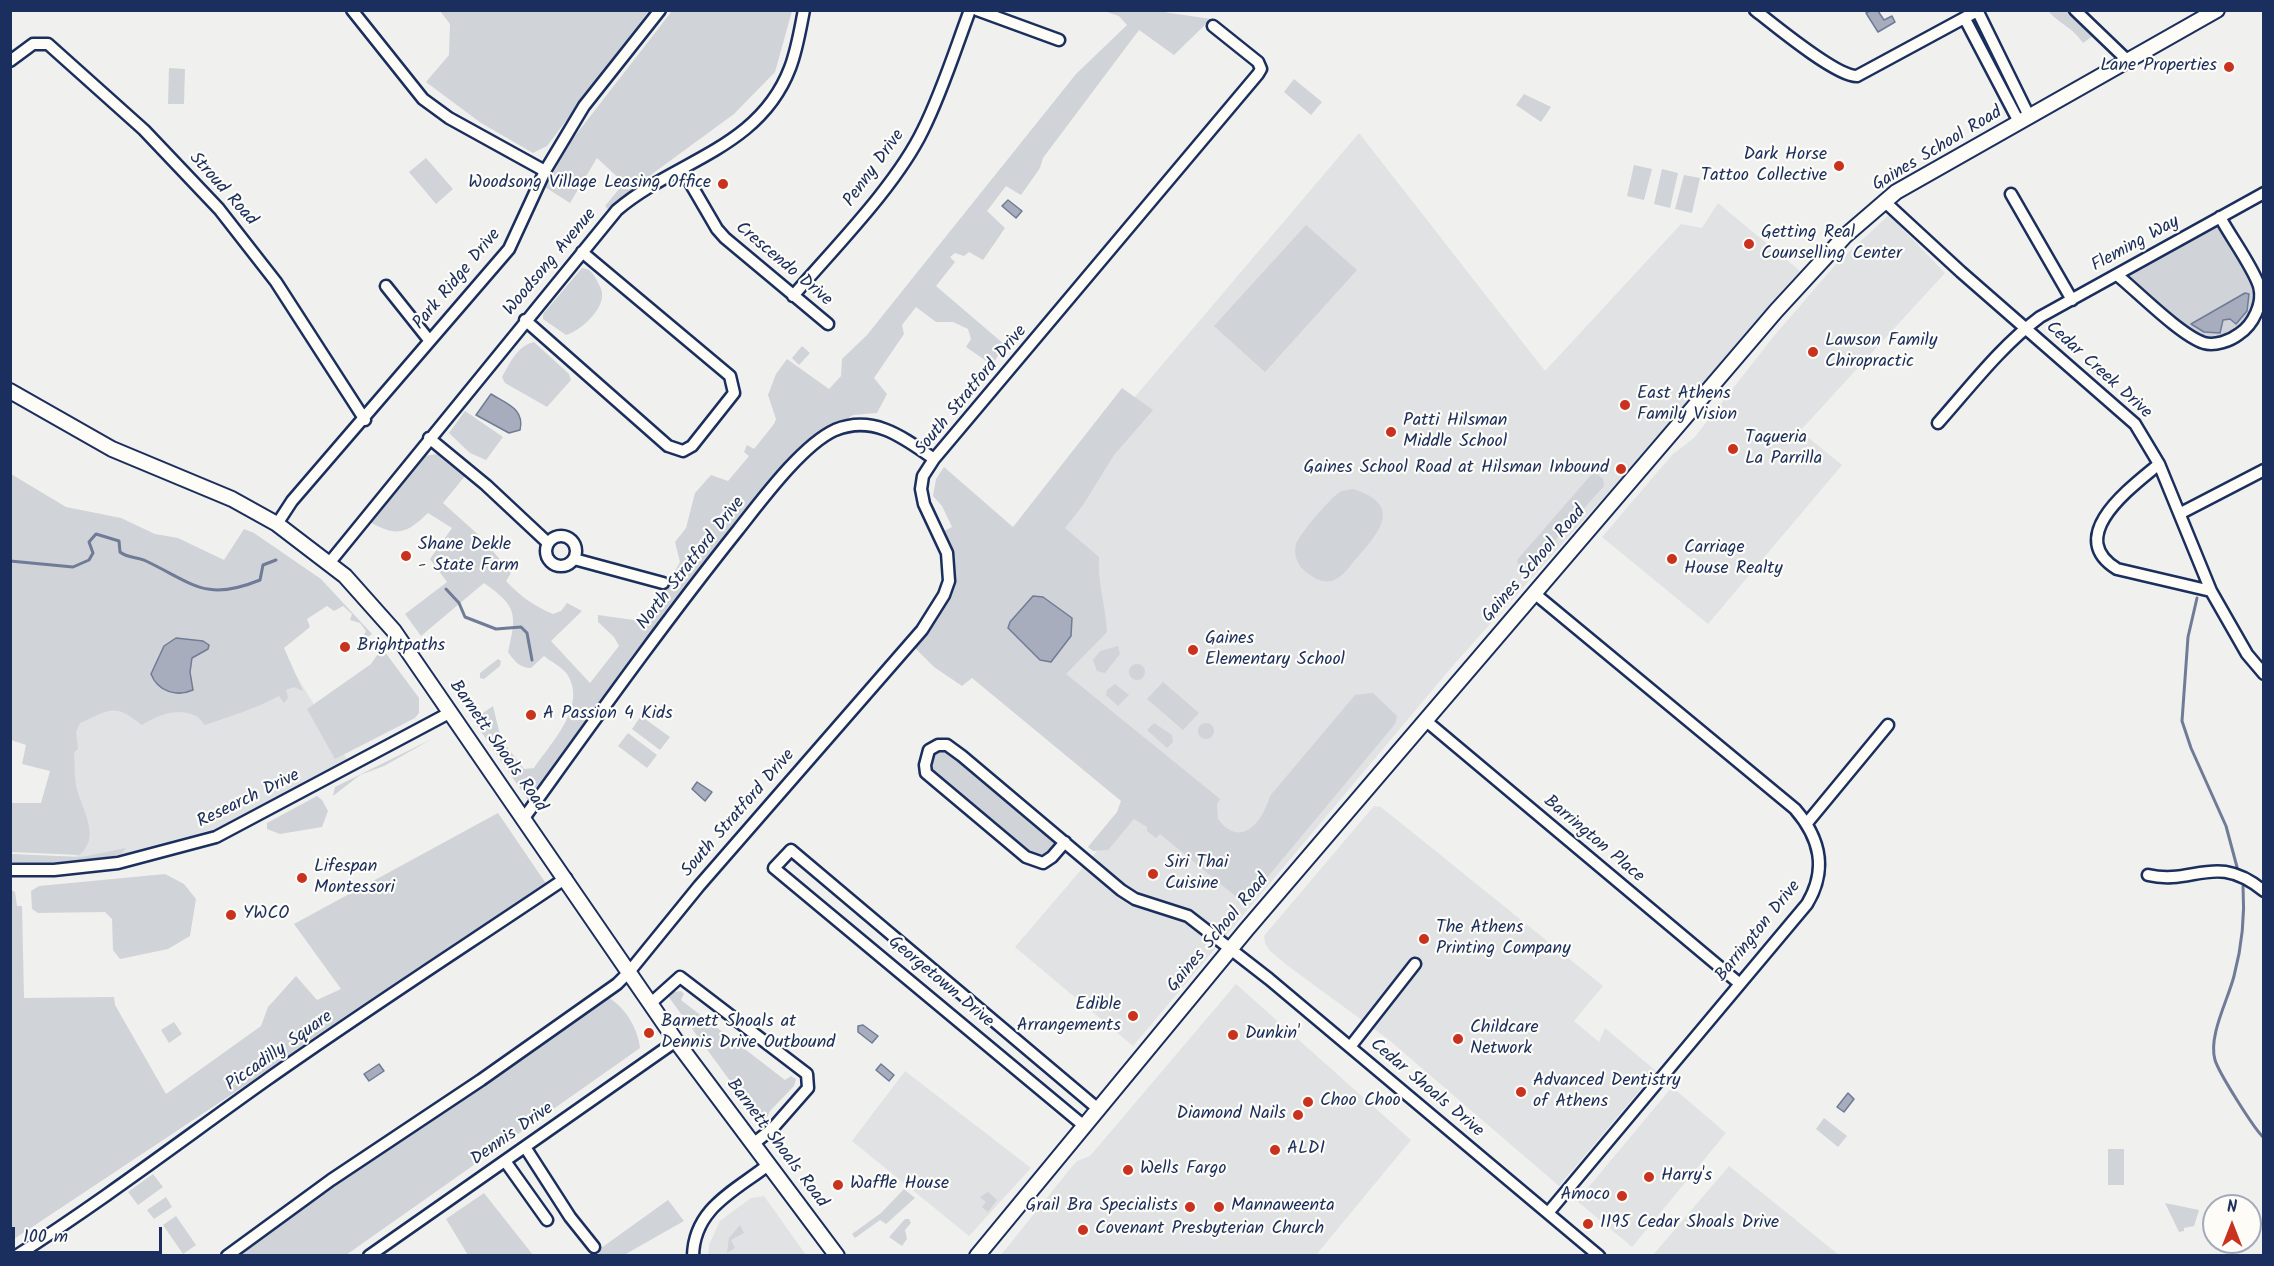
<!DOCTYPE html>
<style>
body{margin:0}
#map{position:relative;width:2274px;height:1266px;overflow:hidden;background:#f0f0ee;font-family:Kalam,sans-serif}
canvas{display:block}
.frame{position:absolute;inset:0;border:12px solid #1b2f5e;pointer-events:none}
.north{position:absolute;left:2202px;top:1194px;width:60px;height:60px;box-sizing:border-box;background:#fdfcf7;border:2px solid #a3aaba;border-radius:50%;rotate:0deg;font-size:16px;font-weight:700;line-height:24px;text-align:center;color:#1b2f5e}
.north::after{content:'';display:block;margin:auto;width:21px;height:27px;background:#c8321e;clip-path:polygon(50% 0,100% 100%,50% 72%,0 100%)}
.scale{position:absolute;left:12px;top:1227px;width:150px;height:27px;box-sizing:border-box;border:3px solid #1b2f5e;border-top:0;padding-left:8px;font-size:18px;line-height:21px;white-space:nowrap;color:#1b2f5e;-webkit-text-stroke:4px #fdfcf7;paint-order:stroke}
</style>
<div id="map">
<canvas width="2274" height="1266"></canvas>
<div class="frame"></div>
<div class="north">N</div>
<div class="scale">100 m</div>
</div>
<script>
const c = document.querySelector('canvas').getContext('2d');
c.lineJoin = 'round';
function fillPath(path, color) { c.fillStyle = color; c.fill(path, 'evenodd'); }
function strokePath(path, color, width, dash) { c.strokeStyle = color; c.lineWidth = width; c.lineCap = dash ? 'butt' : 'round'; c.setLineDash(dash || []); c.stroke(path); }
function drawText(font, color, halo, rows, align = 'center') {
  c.font = font + ' Kalam,sans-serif'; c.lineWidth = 4.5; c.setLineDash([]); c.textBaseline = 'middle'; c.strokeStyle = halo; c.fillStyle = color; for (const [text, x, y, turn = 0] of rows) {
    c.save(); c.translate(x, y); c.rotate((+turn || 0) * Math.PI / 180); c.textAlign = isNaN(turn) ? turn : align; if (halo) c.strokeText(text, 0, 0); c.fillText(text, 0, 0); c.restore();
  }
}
fillPath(new Path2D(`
 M1359 133 1545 371 1681 224 1702 228 1718 203 1800 271 1625 474 1456 662 1133 1046 1015 947 1133 809 930 638Z
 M1889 215 1945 273 1800 431 1842 465 1708 624 1602 537 1673 454 1694 438 1774 336 1837 263Z
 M296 675 347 759 251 812 215 829 123 854 77 860 67 752 71 716 115 697 193 704Z
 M1374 806 1381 807 1603 986 1574 1021 1599 1042 1605 1028 1656 1071 1559 1186 1389 1040 1288 966 1269 950 1265 943 1264 936 1269 930Z
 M1236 984 1411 1140 1316 1255H1001L1070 1169 1077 1161 1090 1156Z
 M905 1071 1031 1168 969 1236 852 1141Z
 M1672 1087 1726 1133 1632 1247 1577 1201Z
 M1729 1166 1839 1255H1653Z
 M764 1196 806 1255 708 1256 709 1245 720 1221 751 1198Z`), '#e0e2e3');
fillPath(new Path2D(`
 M440 11H649L547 146 533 153 481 123 426 82 449 55 450 24Z
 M672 11H792L775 72 734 114 637 185 610 211 605 206 624 183 597 158 570 203 545 187 571 141Z
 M1104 11H1157L1211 19 1174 55 1139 30 1043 158 1040 168 1021 195 1006 186 987 211 1005 228 983 260 969 252 964 256 955 253 950 257 955 262 936 286 1005 345 992 365 966 347 971 339 968 329 953 322H936L916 307 902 325 904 334 874 378 887 394 877 413 853 415 816 439 727 535 665 612 605 700 528 800 473 720 493 706 501 739 524 769 534 768C550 744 588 706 567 674 562 667 550 661 544 656L531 668C520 668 514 661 508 652 517 614 517 606 484 583L421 636 405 614 447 582 430 559 452 528 428 513C405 535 396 537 368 521L424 456 437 454 465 476 443 503 483 539 511 573 506 581C520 596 534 606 553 614L561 611 567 603 582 611 551 641 590 683 619 646 614 637 598 622V615L641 621 663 593 680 562 675 542 686 528 695 493 711 475 728 481 749 456 744 452 747 445 754 449 774 424 776 419 768 395 776 374 787 359 829 389 841 376 842 359 867 335 1076 74 1127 25 1119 16Z
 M2048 11H2069L2093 36 2083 43C2071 26 2061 25 2048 11Z
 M169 68 185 69 184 104H168Z
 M1294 79 1322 102 1311 115 1284 92Z
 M1524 94 1551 107 1541 122 1516 105Z
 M426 158 453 189 436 204 409 172Z
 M1634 165 1652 169 1644 200 1627 196Z
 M1662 169 1678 173 1670 208 1654 204Z
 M1684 175 1700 178 1692 213 1675 209Z
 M2217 224 2255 289V305L2247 323 2223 338 2208 339 2190 331 2129 280 2132 272 2175 248 2176 250ZM2245 293 2249 294 2236 324 2230 319 2223 320 2220 333 2204 332 2191 324Z
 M1306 225 1357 270 1265 372 1214 326Z
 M582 268C590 269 593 273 596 279 598 283 602 289 602 293 604 310 580 331 566 335L543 319V314Z
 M534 342 569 374 571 380 547 407 505 383 502 377C510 363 517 346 534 342Z
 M802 346 810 353 799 365 792 358Z
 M1122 388 1153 410 1114 455 1083 505 1065 528 1099 557C1097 582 1106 607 1107 632L1066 674 1220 799 1217 804 1218 819C1241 850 1263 821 1270 796L1355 695 1373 693 1397 716 1395 724 1245 904 1160 834 1156 838 1147 831V827L1134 819 1108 850 1093 851 1088 847 1117 812 1121 801 972 678 962 686 934 667 912 645C948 607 966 584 942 532L952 527 942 506 933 496 936 479 944 467 1013 527Z
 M465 411 503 437 486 460 470 453 449 433Z
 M1596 473 1603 479 1604 486 1533 565 1524 568V571L1520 570 1517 560 1591 475Z
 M11 474 66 507 121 518 155 534 178 538 224 560 244 529 254 533 321 579 372 634 366 638 364 635 366 631 360 623 350 620 352 614 343 606 334 611 327 606 307 619 310 627 284 648 303 691 294 687 286 690 288 698 284 703 279 696C255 709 231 716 205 725 202 723 200 718 196 716 178 707 158 715 142 725 114 703 111 709 80 723L76 732 78 749 74 752C75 765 74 778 77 790 83 811 101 838 79 855L11 852V803H41L50 771 22 764 26 745 11 740Z
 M1353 489C1405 505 1378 534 1355 560 1349 567 1341 579 1331 581 1321 583 1314 578 1306 572 1298 566 1293 555 1296 544 1298 536 1332 496 1340 492 1344 490 1349 490 1353 489Z
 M1118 646 1120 654 1105 673 1097 671 1093 660 1100 651Z
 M382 648 419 698V713L415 718 335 759 307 709 371 664Z
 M498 659 501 661 500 666 484 679 480 678V673Z
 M1129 672a8 8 0 1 1 16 0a8 8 0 1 1-16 0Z
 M1163 682 1199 713 1183 730 1147 699Z
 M1115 684 1129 695 1118 706 1106 695 1107 690Z
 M641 716 670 737 660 750 632 729Z
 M1154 723 1172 735 1173 742 1167 748 1147 730Z
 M1198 731a8 8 0 1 1 16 0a8 8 0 1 1-16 0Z
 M628 733 657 755 647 768 618 746Z
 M432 739 384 766 360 775 333 796 335 787Z
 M944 748 1056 840V846L1046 858 1036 859 929 768 930 753Z
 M317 796 322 800 328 811 322 827 280 834 267 829V823Z
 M498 813 547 885 11 1241V890L15 892 17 906H22L24 998 114 997 115 1005 166 1094 261 1026 268 1007 296 976 317 1000 341 989 294 924Z
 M126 848 121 854C85 864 47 863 11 862V854L82 857Z
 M165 874 184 884 196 899 190 936 168 949 120 959 113 950 112 919 105 912 38 913 32 909 31 891 39 886Z
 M681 991 684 994 681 1000 785 1080 791 1076 796 1079 794 1086 770 1111 763 1126 668 996 674 992Z
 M609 998C626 1008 638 1029 640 1048L346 1255 224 1256Z
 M174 1022 182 1034 169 1043 161 1030Z
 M1824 1118 1847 1136 1838 1147 1816 1129Z
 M2108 1149H2124V1185H2108Z
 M153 1174 163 1187 138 1205 128 1192Z
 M904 1189 915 1198 886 1224 880 1220 855 1238 852 1234 881 1213Z
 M988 1192 997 1200 988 1212 982 1207 986 1202 980 1197Z
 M484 1193 533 1255H468L446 1219Z
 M166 1197 172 1207 154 1219 147 1210Z
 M668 1200 684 1221 624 1255 590 1256Z
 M2165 1203 2199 1210 2194 1226 2184 1228V1231L2179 1232Z
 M176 1216 196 1245 183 1254 163 1225Z
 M905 1219H909L911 1223 905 1230 907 1239 902 1246 889 1237Z
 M740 1225 744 1233 731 1240 735 1248 727 1253 729 1238Z`), '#d0d3d8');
const water = new Path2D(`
 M1871 10 1878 11 1884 20 1892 16 1895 22 1878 32 1866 13Z
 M1008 200 1022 211 1016 218 1002 206Z
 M2245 293 2249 294 2247 311 2236 324 2230 319 2223 320 2220 333 2204 332 2191 324Z
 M491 394C507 404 525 409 520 430L509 433 476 415Z
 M1033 596 1043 597 1072 618 1071 636 1051 662 1040 660 1008 628 1010 622Z
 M176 638 203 641 209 645 208 649 192 658 190 672 193 690C177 697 158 692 151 674L164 646Z
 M697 782 712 792 705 801 692 789Z
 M863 1025 878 1036 872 1043 858 1032V1026Z
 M379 1064 384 1071 369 1081 364 1074Z
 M881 1064 894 1075 889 1081 876 1070Z
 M1848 1093 1854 1099 1844 1112 1837 1107Z`);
fillPath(water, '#a7adbd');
strokePath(water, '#6f7b97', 1.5);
strokePath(new Path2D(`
 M10 561 73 567 89 560 93 553 89 542 96 534 119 541 120 552C127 558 138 557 146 561 194 584 206 602 260 580L263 565 276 560
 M446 589 459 603 465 617 496 629 521 627 527 633 532 660
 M2197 598 2188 637 2182 721 2191 748 2226 826 2237 867
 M2243 886C2245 916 2242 946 2234 976 2228 1000 2208 1036 2215 1060 2219 1073 2254 1129 2264 1138`), '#6f7b97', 3);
const minor = new Path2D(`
 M352 10 423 99 449 118 545 171
 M977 10 1059 40
 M1755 10C1774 25 1837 77 1857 76L1979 10
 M2075 10 2127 60
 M1978 12 2029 116
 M1965 19 2019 122
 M10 61 33 44H48L144 130 219 209 276 282 365 420
 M682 169 717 229 725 238 828 324
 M2011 194 2072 300
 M1884 201 1961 272 2135 424 2159 464 2211 591 2247 654 2264 674
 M2117 275C2138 292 2180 335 2204 343 2215 346 2230 341 2239 334 2253 325 2264 303 2259 286 2253 267 2230 236 2220 217
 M386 286 429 340
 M793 296C834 248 896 186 923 130 942 92 955 50 970 10
 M525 320 668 446 683 451 692 446 734 393 730 376 582 252
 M1938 423C1970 387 2001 346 2040 317L2264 193
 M429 438 486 485 548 543
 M2159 464C2133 486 2063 536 2117 569L2211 591
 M2181 513 2264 470
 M277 524 292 501 509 249 545 171 584 106 660 10
 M546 551a15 15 0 1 1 30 0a15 15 0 1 1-30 0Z
 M574 559 663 583
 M330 562 617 210C676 160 759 149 790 68 797 50 800 30 804 10
 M1534 593 1795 809C1820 838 1828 869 1807 904L1548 1213
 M1425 720 1740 984
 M524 818C594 721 663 624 738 530 761 501 802 445 835 430 874 414 904 438 934 459
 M1807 823 1888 725
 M1065 842 1052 857 1043 863 1026 857 926 773 925 765 929 750 938 745H947L962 756 1121 890 1135 899 1188 916 1269 979 1599 1256
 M10 870H54L118 863 216 837 451 712
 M2148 875C2194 886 2215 851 2264 891
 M651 1003 680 977 807 1074 808 1088 772 1129 753 1144
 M1350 1047 1415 964
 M1083 1125 774 868 791 850 1097 1108
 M525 1147 570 1217 594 1247
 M505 1161 547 1220
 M16 1256C102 1201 182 1140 265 1081 364 1011 465 946 566 878
 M227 1256 331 1180 481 1080 617 984 629 972 699 886 922 630 944 595 949 581 947 553 924 504 921 489 923 476 934 459 1258 74 1261 69 1258 62 1213 26
 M369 1256 676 1041
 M693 1256C694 1208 735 1191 768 1165`);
const major = new Path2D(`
 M10 391 112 449 232 499 277 524 345 576 394 631 676 1041 837 1256
 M977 1256 1247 929 1776 311 1845 236 1896 192 2217 10`);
strokePath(minor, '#1b2f5e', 15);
strokePath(major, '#1b2f5e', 18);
strokePath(minor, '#fdfcf7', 10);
strokePath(major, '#fdfcf7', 14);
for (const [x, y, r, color] of [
 [2229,67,6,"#c8321e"],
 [1839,166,6,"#c8321e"],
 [723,184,6,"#c8321e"],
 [1749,244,6,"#c8321e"],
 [1813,352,6,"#c8321e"],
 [1625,405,6,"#c8321e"],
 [1391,432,6,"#c8321e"],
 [1733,449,6,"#c8321e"],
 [1621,469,6,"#c8321e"],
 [406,556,6,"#c8321e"],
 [1672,559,6,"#c8321e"],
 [345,647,6,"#c8321e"],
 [1193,650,6,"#c8321e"],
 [531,715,6,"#c8321e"],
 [1153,874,6,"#c8321e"],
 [302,878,6,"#c8321e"],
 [231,915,6,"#c8321e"],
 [1424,939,6,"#c8321e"],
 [1133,1016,6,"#c8321e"],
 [649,1033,6,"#c8321e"],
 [1233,1035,6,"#c8321e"],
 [1458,1039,6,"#c8321e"],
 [1521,1092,6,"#c8321e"],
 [1308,1102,6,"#c8321e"],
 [1298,1115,6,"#c8321e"],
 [1275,1150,6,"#c8321e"],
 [1128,1170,6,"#c8321e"],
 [1649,1177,6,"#c8321e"],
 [838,1185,6,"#c8321e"],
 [1622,1196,6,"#c8321e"],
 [1190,1207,6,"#c8321e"],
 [1219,1207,6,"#c8321e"],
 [1588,1224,6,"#c8321e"],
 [1083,1230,6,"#c8321e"]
]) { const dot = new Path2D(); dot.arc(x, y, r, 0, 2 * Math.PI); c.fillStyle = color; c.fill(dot); strokePath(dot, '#fdfcf7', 2); }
drawText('18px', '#1b2f5e', '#fdfcf7', [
 ["Lane Properties",2217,67,"right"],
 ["Dark Horse",1827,156,"right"],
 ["Tattoo Collective",1827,177,"right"],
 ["Woodsong Village Leasing Office",711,184,"right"],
 ["Getting Real",1761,234],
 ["Counselling Center",1761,255],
 ["Lawson Family",1825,342],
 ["Chiropractic",1825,363],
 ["East Athens",1637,395],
 ["Family Vision",1637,416],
 ["Patti Hilsman",1403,422],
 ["Middle School",1403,443],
 ["Taqueria",1745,439],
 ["La Parrilla",1745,460],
 ["Gaines School Road at Hilsman Inbound",1609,469,"right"],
 ["Shane Dekle",418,546],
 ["- State Farm",418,567],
 ["Carriage",1684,549],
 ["House Realty",1684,570],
 ["Gaines",1205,640],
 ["Elementary School",1205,661],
 ["Brightpaths",357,647],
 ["A Passion 4 Kids",543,715],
 ["Siri Thai",1165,864],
 ["Cuisine",1165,885],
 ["Lifespan",314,868],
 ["Montessori",314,889],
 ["YWCO",243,915],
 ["The Athens",1436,929],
 ["Printing Company",1436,950],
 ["Edible",1121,1006,"right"],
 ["Arrangements",1121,1027,"right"],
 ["Barnett Shoals at",661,1023],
 ["Dennis Drive Outbound",661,1044],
 ["Childcare",1470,1029],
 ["Network",1470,1050],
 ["Dunkin'",1245,1035],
 ["Advanced Dentistry",1533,1082],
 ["of Athens",1533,1103],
 ["Choo Choo",1320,1102],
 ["Diamond Nails",1286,1115,"right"],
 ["ALDI",1287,1150],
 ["Wells Fargo",1140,1170],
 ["Harry's",1661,1177],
 ["Waffle House",850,1185],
 ["Amoco",1610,1196,"right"],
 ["Grail Bra Specialists",1178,1207,"right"],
 ["Mannaweenta",1231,1207],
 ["1195 Cedar Shoals Drive",1600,1224],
 ["Covenant Presbyterian Church",1095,1230]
], 'left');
drawText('18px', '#1b2f5e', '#fdfcf7', [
 ["Gaines School Road",1938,150,-31],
 ["Penny Drive",875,169,-54],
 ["Stroud Road",222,190,48],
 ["Fleming Way",2136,245,-29],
 ["Woodsong Avenue",551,263,-50],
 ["Crescendo Drive",783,265,40],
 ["Park Ridge Drive",458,280,-50],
 ["Cedar Creek Drive",2098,371,42],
 ["South Stratford Drive",972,391,-50],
 ["North Stratford Drive",692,564,-52],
 ["Gaines School Road",1535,565,-49],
 ["Barnett Shoals Road",497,747,55],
 ["Research Drive",249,800,-26],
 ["South Stratford Drive",739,814,-49],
 ["Barrington Place",1593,840,40],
 ["Barrington Drive",1759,932,-51],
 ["Gaines School Road",1219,934,-50],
 ["Georgetown Drive",940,983,40],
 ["Piccadilly Square",280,1052,-35],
 ["Cedar Shoals Drive",1426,1089,40],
 ["Dennis Drive",513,1135,-35],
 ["Barnett Shoals Road",776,1144,53]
]);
</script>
